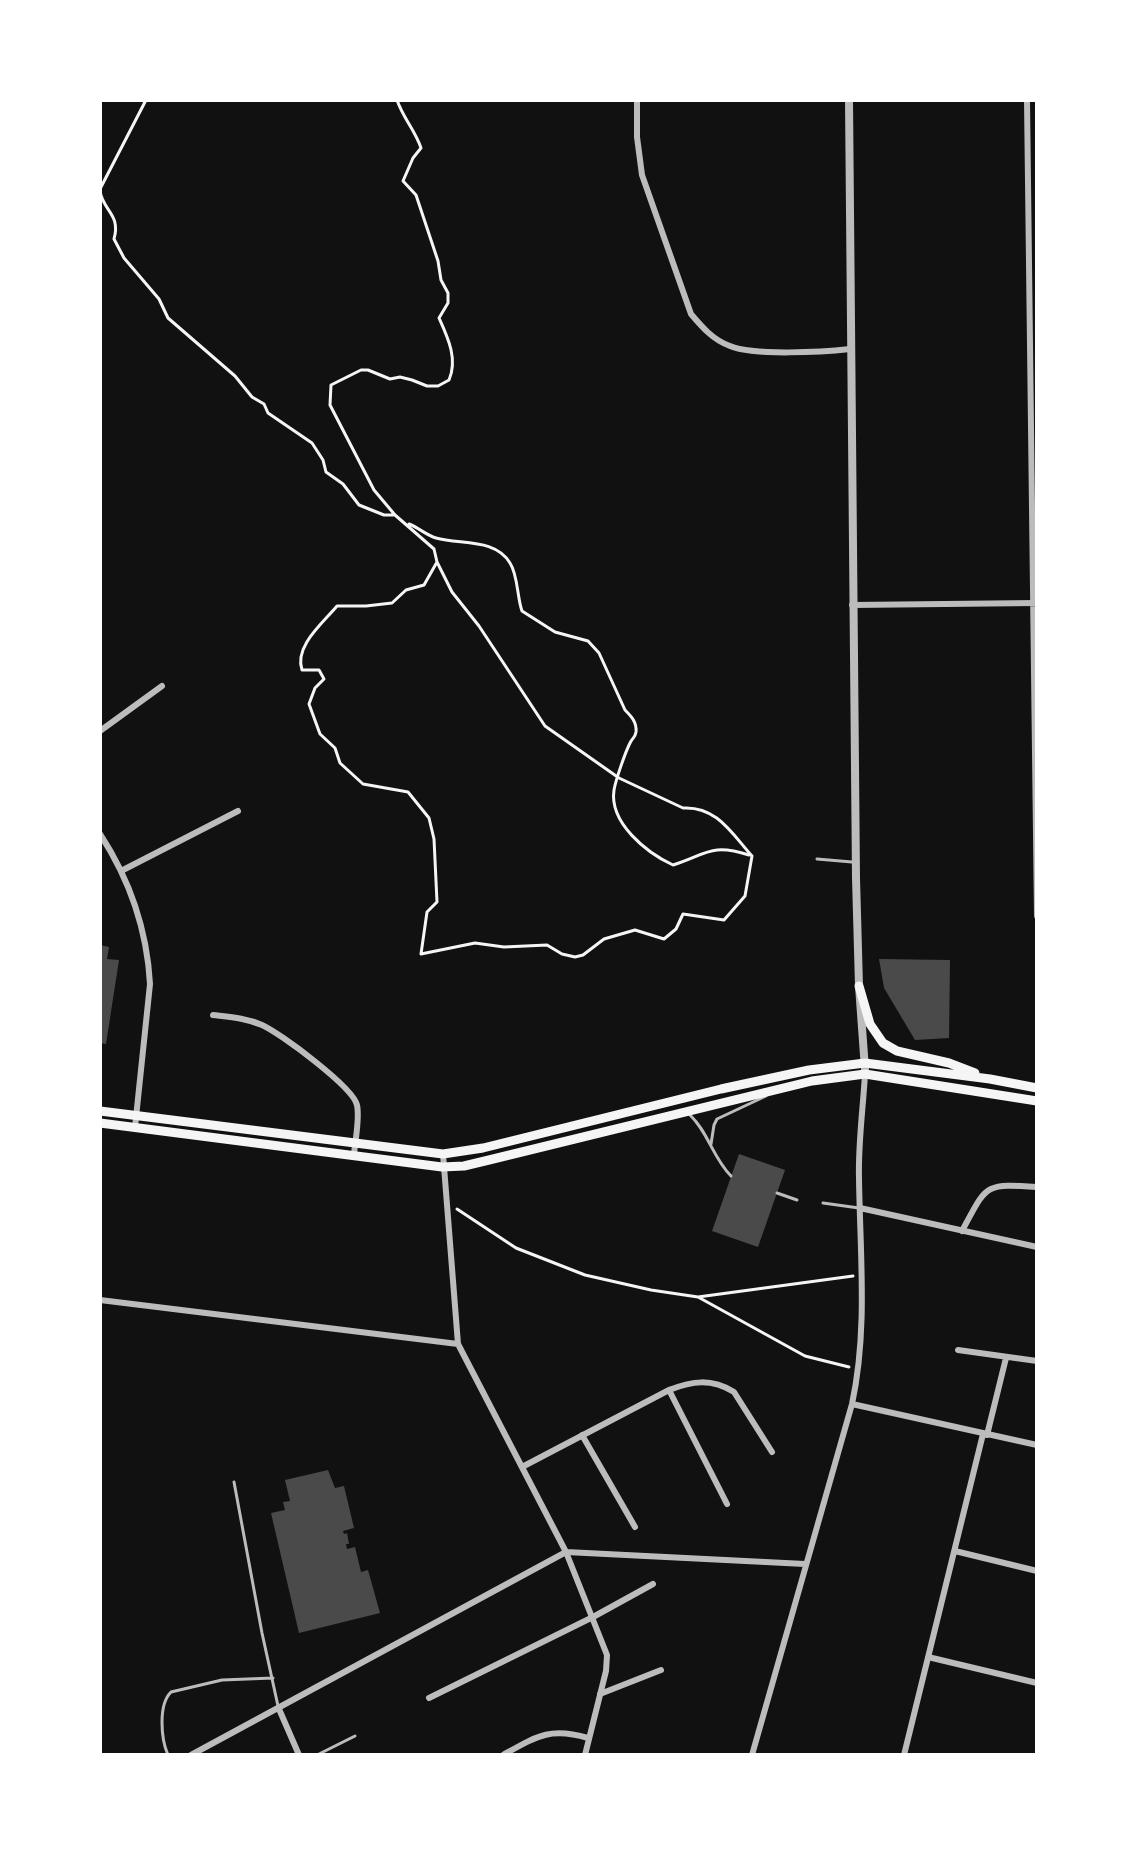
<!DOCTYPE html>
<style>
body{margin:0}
#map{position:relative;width:1137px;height:1855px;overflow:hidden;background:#111;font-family:Arial,sans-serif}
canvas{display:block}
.frame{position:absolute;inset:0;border:102px solid #fff;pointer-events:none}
</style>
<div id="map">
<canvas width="1137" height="1855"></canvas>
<div class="frame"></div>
</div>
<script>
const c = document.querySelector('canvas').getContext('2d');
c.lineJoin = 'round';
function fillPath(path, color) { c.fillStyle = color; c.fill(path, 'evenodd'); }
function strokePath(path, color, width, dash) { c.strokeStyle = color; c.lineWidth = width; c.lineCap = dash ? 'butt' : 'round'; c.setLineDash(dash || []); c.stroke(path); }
fillPath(new Path2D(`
 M100 945 109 947 107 959 119 960 106 1044 100 1043Z
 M879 959 950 960 949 1038 915 1040 884 988Z
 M739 1154 785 1170 758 1247 712 1231Z
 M328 1470 335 1488 344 1486 354 1528 343 1531 344 1534 347 1533 349 1544H346L347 1549 355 1547 361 1572 368 1570 380 1613 299 1633 271 1513 285 1510 283 1502 290 1501 285 1480Z`), '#4a4a4a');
strokePath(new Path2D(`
 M397 100C403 118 415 130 421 148L413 158 403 181 416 195 438 261 441 280 448 293V303L439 318C448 338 458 359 449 380L438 386H427L412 380 400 377 390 379 368 370H361L331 385 330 405 374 490 395 515 434 549 437 562 452 592 479 626 545 726 619 778 683 808C717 806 732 834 752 856
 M100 189 146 100
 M100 191C103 211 121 214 114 239L124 258 159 299 168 318 235 376 252 397 264 404 268 413 312 443 323 460 326 472 343 484 359 505 384 515H395
 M409 524C419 528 426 535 436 538 461 545 495 538 510 563 518 575 517 597 522 611L555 632 588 641 599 653 625 710C631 716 637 722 636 732 635 738 633 737 630 743 625 753 616 779 614 790 609 823 647 853 673 865 707 854 711 843 749 855
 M437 562 424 585 406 590 392 603 366 606H337C323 623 294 646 302 670H319L324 679 315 688 309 704 320 734 335 748 340 763 363 784 408 792 429 818 434 839 437 902 427 912 421 954 475 943 504 947 547 945 562 954 575 957 583 955 604 939 635 930 664 939 676 929 683 914 724 920 745 896 752 856
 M457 1209 516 1248 585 1275 651 1290 698 1297 853 1276
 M698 1297 805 1356 849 1367`), '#f5f5f5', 3);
strokePath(new Path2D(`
 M817 859 852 862
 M690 1115C708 1132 713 1158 731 1176
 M711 1144 714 1125 717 1119 766 1096
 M777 1193 797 1200
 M823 1203 859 1208
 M234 1482 262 1633 278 1706
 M168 1755C161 1739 158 1705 171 1692L222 1680 273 1678
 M317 1755 355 1736`), '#bcbcbc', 3);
strokePath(new Path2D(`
 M637 100V137L642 175 691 314C702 327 713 340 730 346 754 356 823 352 850 349
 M1027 100 1037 916
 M852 605 1037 603
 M100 731 162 686
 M100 834C130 880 147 930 150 984L135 1127
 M121 871 238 811
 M213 1015C230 1017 246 1018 262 1025 280 1033 353 1087 357 1105 360 1119 355 1140 354 1155
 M443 1154 458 1344 566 1552 607 1655 606 1671 585 1755
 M860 1208 1037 1247
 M962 1231C987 1185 983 1183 1037 1187
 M100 1300 458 1344
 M958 1350 1037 1361
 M669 1390 727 1504
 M852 1404 1037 1445
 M582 1435 635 1527
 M987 1435 1006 1358
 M522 1467 669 1390C692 1381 711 1378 734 1392L772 1452
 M955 1551 1037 1571
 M928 1657 1037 1683
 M600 1694 661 1670
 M429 1698 593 1617 653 1584
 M279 1709 299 1755
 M191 1755 566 1552 805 1564
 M503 1755C537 1736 550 1727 588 1738
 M752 1755 852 1404C868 1330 860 1254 859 1178 858 1144 863 1109 865 1074
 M904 1755 983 1434`), '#bcbcbc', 6);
strokePath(new Path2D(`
 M849 100 856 878 859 986 865 1069`), '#bcbcbc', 8);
strokePath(new Path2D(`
 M859 986 870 1024 883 1043 897 1051 949 1063 975 1073
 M100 1111 443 1154 483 1148 721 1089 809 1070 865 1063 990 1079 1037 1088
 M100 1123 442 1167 464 1166 489 1160 812 1081 865 1074 1037 1101`), '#f5f5f5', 9);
</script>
